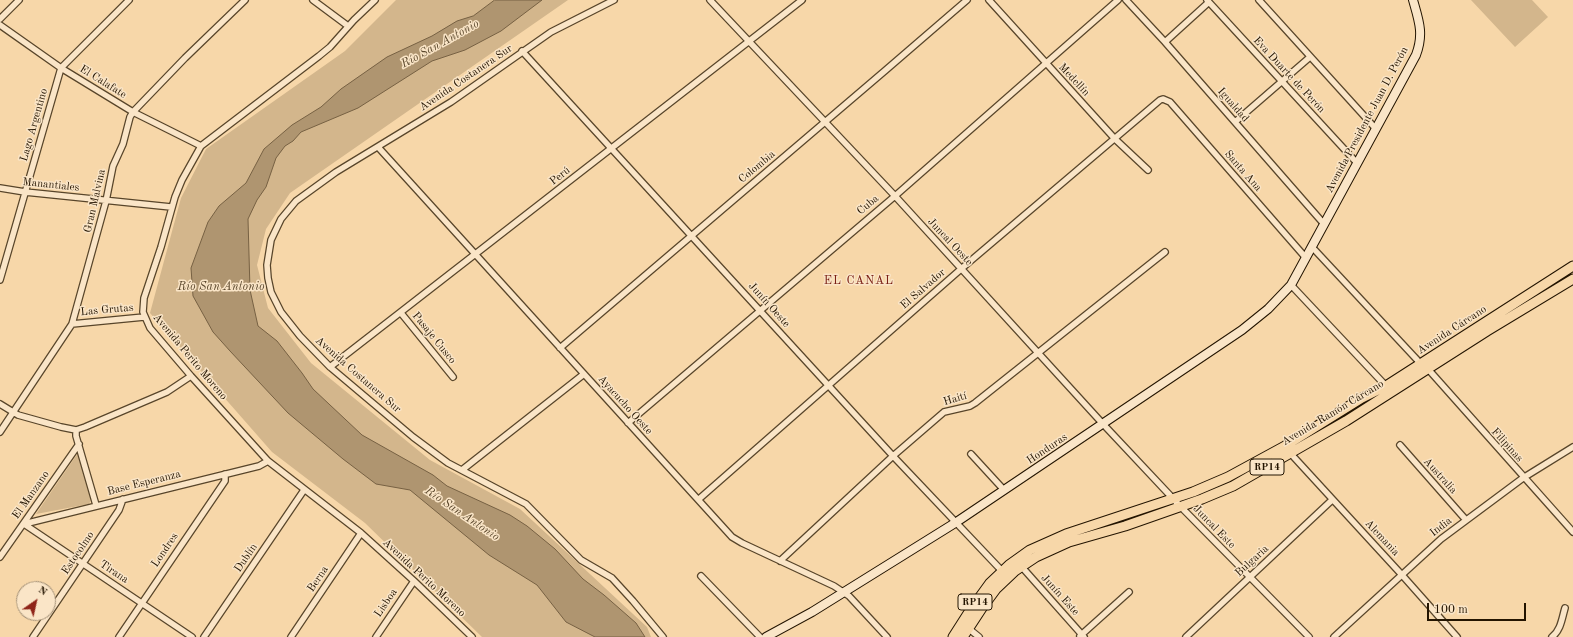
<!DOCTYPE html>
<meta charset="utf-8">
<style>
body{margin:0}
#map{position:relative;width:1573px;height:637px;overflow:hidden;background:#f7d7a9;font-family:"Old Standard TT",serif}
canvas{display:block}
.north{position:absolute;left:16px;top:581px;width:40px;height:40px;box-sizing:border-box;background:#fae5c7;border:1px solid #a49177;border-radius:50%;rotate:34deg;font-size:11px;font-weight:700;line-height:16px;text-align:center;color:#231400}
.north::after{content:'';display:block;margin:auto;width:14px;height:18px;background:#8f2418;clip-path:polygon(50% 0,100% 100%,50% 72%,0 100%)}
.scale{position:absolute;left:1427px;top:603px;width:99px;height:18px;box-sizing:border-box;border:2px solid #231400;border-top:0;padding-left:5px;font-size:12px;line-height:14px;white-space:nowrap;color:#231400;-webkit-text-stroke:3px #fae5c7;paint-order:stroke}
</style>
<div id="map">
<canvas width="1573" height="637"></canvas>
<div class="north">N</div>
<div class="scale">100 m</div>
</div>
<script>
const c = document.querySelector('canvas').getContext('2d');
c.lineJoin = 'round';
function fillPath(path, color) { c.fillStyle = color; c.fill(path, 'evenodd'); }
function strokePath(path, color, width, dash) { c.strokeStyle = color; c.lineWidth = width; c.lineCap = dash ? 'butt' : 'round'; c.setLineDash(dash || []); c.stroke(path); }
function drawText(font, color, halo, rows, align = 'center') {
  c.font = font + ' "Old Standard TT",serif'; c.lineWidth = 3; c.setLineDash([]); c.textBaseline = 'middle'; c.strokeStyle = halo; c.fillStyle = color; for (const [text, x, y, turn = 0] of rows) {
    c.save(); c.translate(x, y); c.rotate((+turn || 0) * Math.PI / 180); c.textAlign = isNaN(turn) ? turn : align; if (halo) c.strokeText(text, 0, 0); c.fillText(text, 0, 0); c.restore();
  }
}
fillPath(new Path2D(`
 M396 0H568L290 193 266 229 257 265 268 308 311 363 430 460 520 509 647 627 651 637H482L365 523 272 452 150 313 181 198 206 149 345 51Z
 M1471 0H1532L1548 17 1515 47Z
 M78 453 91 500 89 504 36 514Z`), '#d3b68c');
const water = new Path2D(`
 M495 0H542L501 31 465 50 432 61 358 108 301 132 293 141 285 146 276 158 266 187 257 200 248 219 250 290 258 326 277 341 302 373 313 389 362 435 433 475 447 486 510 515 527 526 555 549 583 579 604 595 636 623 645 637H595L566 622 537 585 489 555 410 490 376 484 343 459 288 413 230 351 213 332 193 296 191 268 208 222 219 206 246 183 264 149 292 125 321 107 341 89 387 57 432 36 457 21 473 16Z`);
fillPath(water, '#af9570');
strokePath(water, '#776143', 1);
const minor = new Path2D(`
 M313 0 348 26
 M375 0 354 20 330 47 319 56 201 146 182 180 175 197 161 247 144 298 143 312 150 328 191 376 268 461 361 533 414 581 472 637
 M614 0 551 32 451 102 336 172 296 201 281 219 271 240 267 265 268 278 271 292 281 312 300 336 330 367 413 437 448 463 526 504 581 560 612 578 633 601 663 637
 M710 0 895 196 1103 424 1180 506 1309 637
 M989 0 1115 139 1148 170
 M1126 0 1165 42 1324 224
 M1207 0 1357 163
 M1259 0 1376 129
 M0 19 19 0
 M0 25 61 68 133 112 201 146
 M1165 42 1209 2
 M522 51 893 456 1002 571
 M1235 122 1310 57
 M378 147 732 537 742 543 834 586 849 596 887 637
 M0 188 25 192 171 207
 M1312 247 1421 364
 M0 280 61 68 129 0
 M1291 285 1386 386
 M401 313 453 377
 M72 324 144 317
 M560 348C695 232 832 117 967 0
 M330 367 802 0
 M1428 369 1573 532
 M0 404 18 415 61 427 76 430 85 427 167 392 191 376
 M628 423 895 196 1118 0
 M76 430V436L96 505
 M0 432 72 324 106 201 113 166 123 144 130 117 133 112 185 58 245 0
 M1400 445 1466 520
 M971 454 1004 490
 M1291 454 1402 575 1457 637
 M462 470 584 374
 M699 499 961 269 1160 100 1163 99 1170 102 1306 258
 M24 524 259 466 268 461
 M24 524 192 637
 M0 557 79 444
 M780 561 893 456 944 412 970 406 975 403 1165 252
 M1021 566 1084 637
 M701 576 760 637
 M968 628 979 637
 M1080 636 1129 592
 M33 637 119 510 123 499
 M119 637 225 481V474
 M204 637 304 490
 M291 637 361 533
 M376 637 414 581
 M1186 637 1332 500
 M1334 637 1441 539 1523 478 1573 447
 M1552 637C1561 630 1562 618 1565 608`);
const secondary = new Path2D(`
 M766 637 812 612 955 523 1242 330 1268 309 1291 285 1416 55C1424 34 1419 21 1413 0`);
const primary = new Path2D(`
 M953 637 969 612 990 583 1009 565 1030 550 1066 534 1193 492 1228 477 1285 446 1362 398 1386 386 1573 266
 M963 637 982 608 996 589 1015 571 1036 557 1069 542 1125 526 1202 499 1233 486 1346 421 1487 331 1573 279`);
strokePath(minor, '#58452a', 8);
strokePath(secondary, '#231400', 10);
strokePath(primary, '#231400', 11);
strokePath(minor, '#fae5c7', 5.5);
strokePath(secondary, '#fae5c7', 8);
strokePath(primary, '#f7d7a9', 9);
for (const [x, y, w] of [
 [1267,467,34],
 [975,602,34]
]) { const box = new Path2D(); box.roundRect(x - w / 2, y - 8, w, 16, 3); c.fillStyle = '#fae5c7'; c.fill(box); strokePath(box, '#231400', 1); }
drawText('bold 10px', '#231400', null, [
 ["RP14",1267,467],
 ["RP14",975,602]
]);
drawText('11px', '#231400', '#fae5c7', [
 ["Eva Duarte de Perón",1289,75,47],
 ["Avenida Costanera Sur",466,78,-34],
 ["Medellín",1074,80,47],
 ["El Calafate",103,82,32],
 ["Igualdad",1233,105,49],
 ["Avenida Presidente Juan D. Perón",1367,120,-62],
 ["Lago Argentino",34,125,-74],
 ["Colombia",757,167,-40],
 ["Santa Ana",1243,171,49],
 ["Perú",560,176,-38],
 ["Manantiales",51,185,6],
 ["Gran Malvina",95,201,-77],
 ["Cuba",868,205,-40],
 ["Juncal Oeste",950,242,47],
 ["El Salvador",923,289,-41],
 ["Junín Oeste",769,305,48],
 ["Las Grutas",107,310,-5],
 ["Avenida Cárcano",1452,330,-33],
 ["Pasaje Cusco",434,338,51],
 ["Avenida Perito Moreno",190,357,50],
 ["Avenida Costanera Sur",358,375,41],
 ["Haití",955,399,-17],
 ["Ayacucho Oeste",625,405,48],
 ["Avenida Ramón Cárcano",1333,413,-31],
 ["Filipinas",1507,445,48],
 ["Honduras",1047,449,-34],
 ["Australia",1440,476,48],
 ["Base Esperanza",144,483,-14],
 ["El Manzano",31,495,-55],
 ["Juncal Este",1214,527,46],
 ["India",1441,527,-38],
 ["Alemania",1382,538,47],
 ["Londres",165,550,-56],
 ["Estocolmo",78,553,-56],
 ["Dublín",246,558,-56],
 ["Bulgaria",1252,561,-43],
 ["Tirana",114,572,34],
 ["Avenida Perito Moreno",424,578,43],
 ["Berna",318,579,-56],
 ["Junín Este",1060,595,48],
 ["Lisboa",386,603,-56]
]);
drawText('italic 12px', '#5b482d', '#fae5c7', [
 ["Río San Antonio",440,44,-29],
 ["Río San Antonio",221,287],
 ["Río San Antonio",462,514,34]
]);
c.letterSpacing = '1px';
drawText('12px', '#7a1f14', '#fae5c7', [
 ["EL CANAL",859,281]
]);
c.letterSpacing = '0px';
</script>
